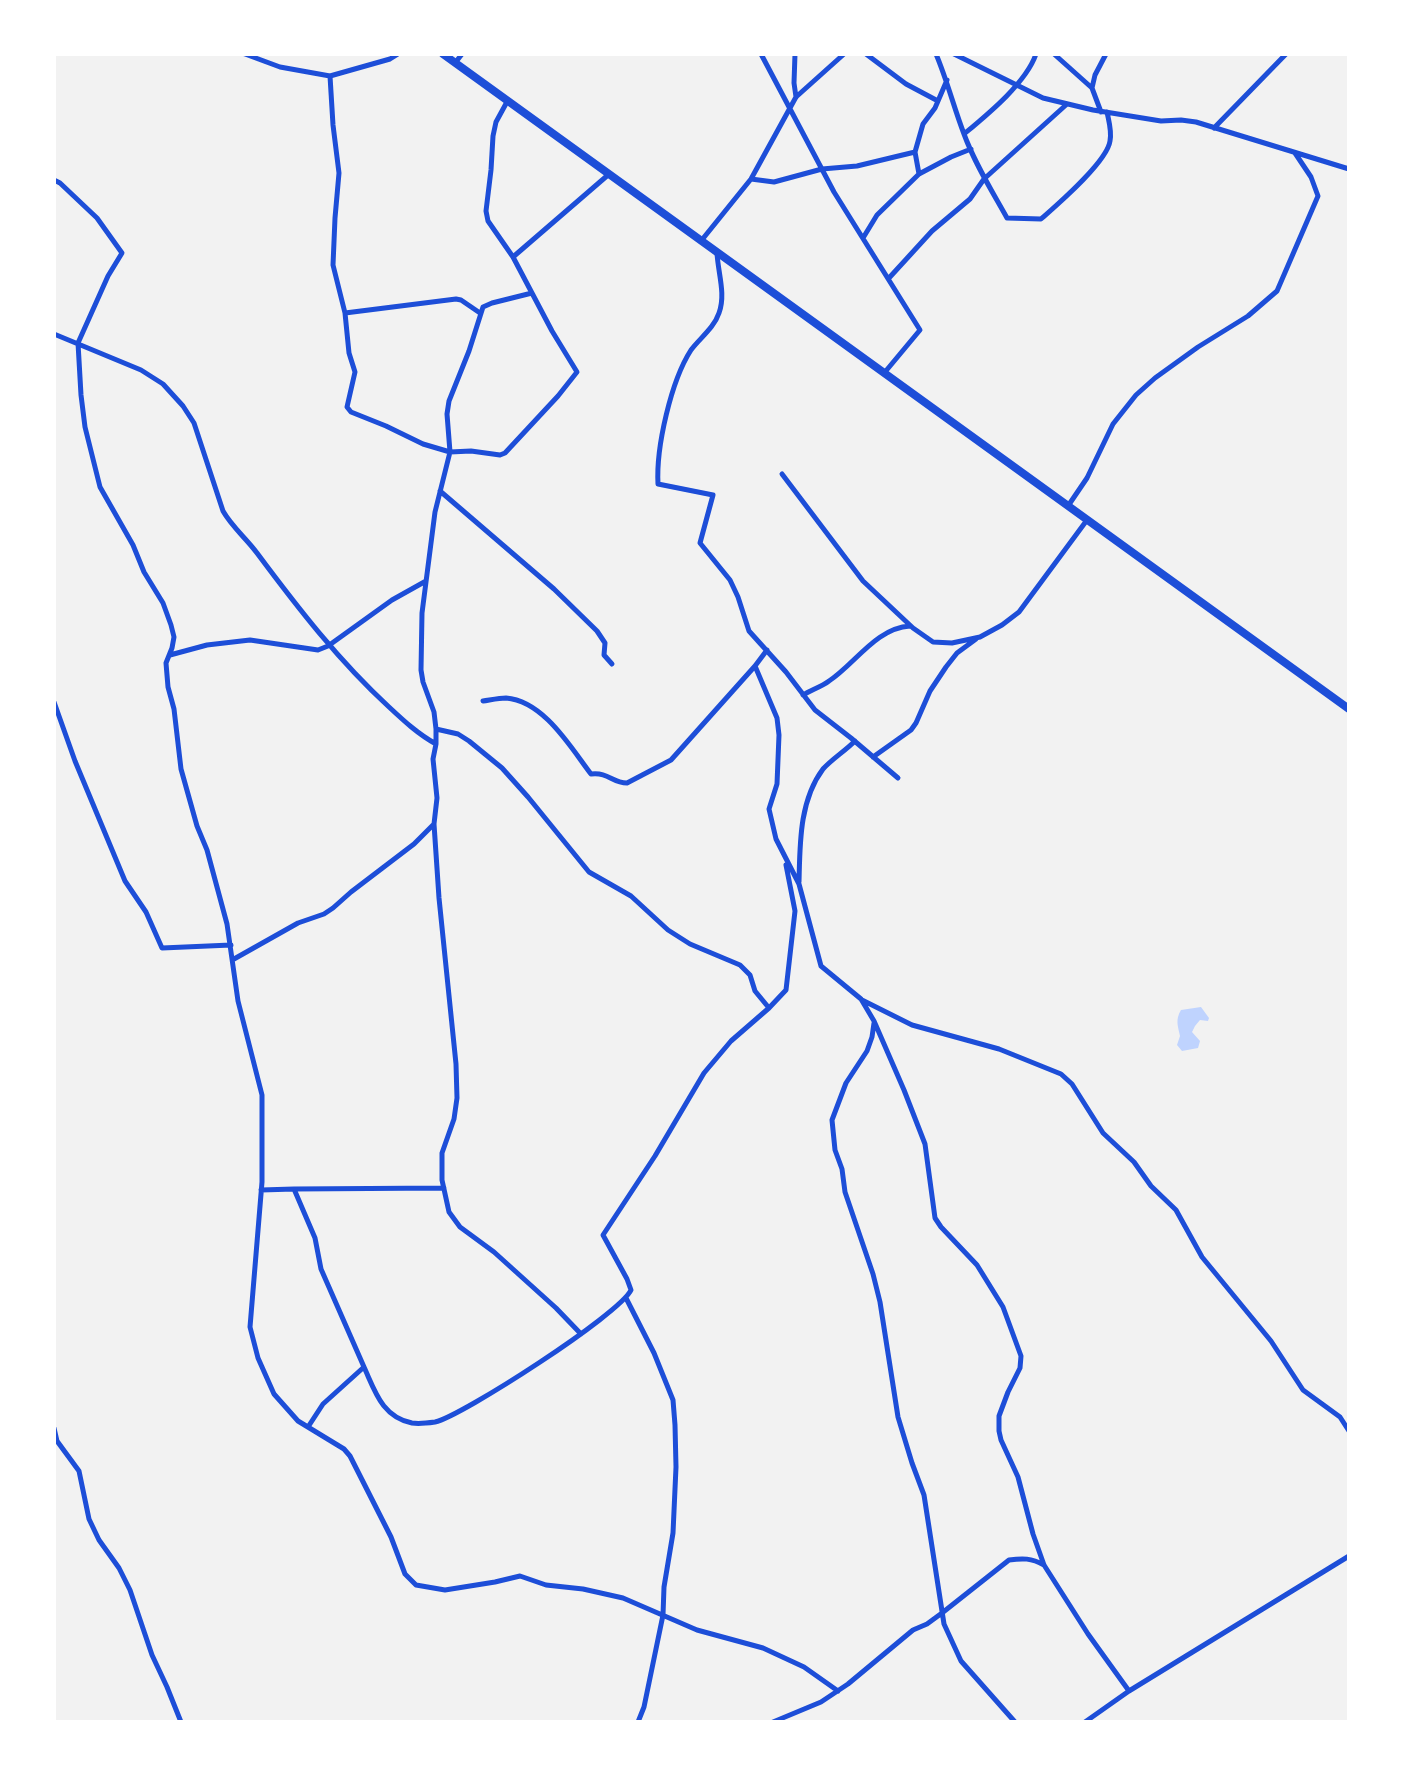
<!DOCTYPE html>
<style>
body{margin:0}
#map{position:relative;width:1403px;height:1776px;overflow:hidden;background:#f2f2f2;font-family:"Zilla Slab",serif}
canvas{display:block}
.frame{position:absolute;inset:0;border:56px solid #fff;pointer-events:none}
</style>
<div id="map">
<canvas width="1403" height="1776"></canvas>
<div class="frame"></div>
</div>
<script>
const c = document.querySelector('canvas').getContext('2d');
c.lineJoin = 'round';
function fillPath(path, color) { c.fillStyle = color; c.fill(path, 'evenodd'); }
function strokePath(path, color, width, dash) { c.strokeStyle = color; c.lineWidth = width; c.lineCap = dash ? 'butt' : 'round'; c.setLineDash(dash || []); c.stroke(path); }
fillPath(new Path2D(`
 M1201 1007 1209 1018 1208 1021 1200 1020 1195 1026 1192 1032 1200 1041 1198 1048 1182 1051 1177 1045 1180 1036C1178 1026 1175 1020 1181 1010Z`), '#bfd3fe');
strokePath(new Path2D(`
 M245 54 280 67 330 76 390 59 398 54
 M761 54 834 192 920 330 885 372
 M795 54 794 83 796 97
 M866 54 906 84 938 101
 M936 54C947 80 954 108 964 134 975 164 992 191 1007 218L1041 219C1058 204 1107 162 1110 141 1112 131 1109 122 1107 112
 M954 54 1043 98 1093 110 1161 121 1181 120 1196 122 1349 169
 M1054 54 1092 88 1101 112
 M455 63 462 54
 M330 76 333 125 339 173 335 218 333 265 345 313 349 353 355 372 347 407 351 412 386 426 423 444 450 452 471 451 500 455 505 453 558 396 577 372 552 331 513 257 608 175
 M1092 88 1095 75 1106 54
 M508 100 496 122 493 136 491 170 486 211 488 221 513 257
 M1214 128 1286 54
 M964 134C988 114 1026 83 1036 54
 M919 174 951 157 971 149
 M751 179 774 182 822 169 857 166 915 152
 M54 180 60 183 97 218 122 253 108 276 78 343 81 395 85 427 100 487 133 545 144 572 163 603 171 625 174 637 172 648 166 663 168 687 174 709 181 769 197 826 207 850 227 924 238 1001 262 1095V1182L250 1327 258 1358 274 1394 298 1421 344 1449 350 1456 391 1537 405 1574 416 1585 445 1590 495 1582 520 1576 546 1585 583 1589 623 1598 697 1630 763 1648 804 1667 838 1691
 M863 238 877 215 919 174 915 152 923 124 935 108 947 80
 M701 241 751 179 796 97 844 54
 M717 253C718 273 726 294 719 313 714 328 700 338 691 350 671 381 656 447 658 484L713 495 700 543 730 580 738 597 749 631 786 672 815 710 851 738 898 778
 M889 278 932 231 970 199 984 179 1067 104
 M345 313 456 299 461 300 480 313
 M54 334 141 370 163 384 183 406 194 423 223 511C232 527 246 538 257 553 298 608 339 661 389 707 404 721 418 734 436 744L433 759 437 798 434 824 439 898 456 1064 457 1098 454 1119 442 1153V1180L449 1212 460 1227 494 1252 556 1308 581 1334
 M782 474 863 581 913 628 933 642 952 643 980 637 1002 625 1019 612 1087 520
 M440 491 554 589 597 631 605 643 604 655 612 664
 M1068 506 1087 478 1113 424 1136 395 1155 378 1198 347 1248 316 1277 291 1318 196 1311 177 1295 153
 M767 650 755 666 777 718 779 735 777 784 769 809 776 839 799 884 821 966 861 999 874 1021 904 1090 925 1144 935 1218 941 1227 977 1265 1003 1307 1021 1356 1020 1368 1008 1392 999 1416V1431L1001 1440 1018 1477 1033 1534 1044 1565 1088 1634 1129 1691
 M170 655 207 645 250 640 318 650 328 646 392 600 426 581
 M803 695C811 690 821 687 829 681 855 664 876 628 910 626
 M483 701C490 700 499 698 506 698 544 701 571 748 591 774 609 772 612 783 627 783L671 760 755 666
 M54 702 75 761 125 881 146 912 162 948 231 945
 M436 729 458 734 469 741 502 768 528 797 589 872 631 896 668 930 690 944 740 965 750 975 755 991 769 1008
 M436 744V729L434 712 423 682 421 670 422 613 435 512 450 452 447 414 449 401 469 351 483 307 492 303 532 293
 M873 757 911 730 916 723 930 691 946 667 957 653 976 639
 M799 882C800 845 799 801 823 769 832 759 845 751 855 741
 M234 959 298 923 324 914 333 908 351 892 414 844 434 824
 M862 1000 912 1025 999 1049 1061 1074 1072 1084 1103 1133 1134 1162 1151 1186 1176 1210 1202 1257 1271 1341 1303 1390 1340 1417 1349 1431
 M874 1023 872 1037 867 1051 846 1083 832 1120 835 1150 842 1169 845 1192 873 1274 880 1302 898 1417 912 1463 924 1495 944 1624 961 1661 1015 1722
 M294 1189 444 1188
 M261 1190 294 1189 315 1238 321 1269 364 1367
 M626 1298 654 1353 673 1400 675 1425 676 1467 673 1533 664 1587 663 1615 644 1707 638 1722
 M308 1427 323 1404 364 1367C375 1391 382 1417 412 1423 418 1424 428 1423 435 1422 462 1416 620 1314 631 1290L627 1279 603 1235 655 1156 704 1073 731 1041 769 1008 786 990 795 911 786 865
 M54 1428 57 1441 79 1471 89 1519 99 1540 119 1568 130 1590 152 1655 167 1687 181 1722
 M773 1722 821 1702 848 1684 913 1630 927 1624 942 1613 1009 1560C1023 1558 1031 1558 1044 1565
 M1085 1722 1129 1691 1349 1556`), '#1d4ed8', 5);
strokePath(new Path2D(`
 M443 54 1349 709`), '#1d4ed8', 8);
</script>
